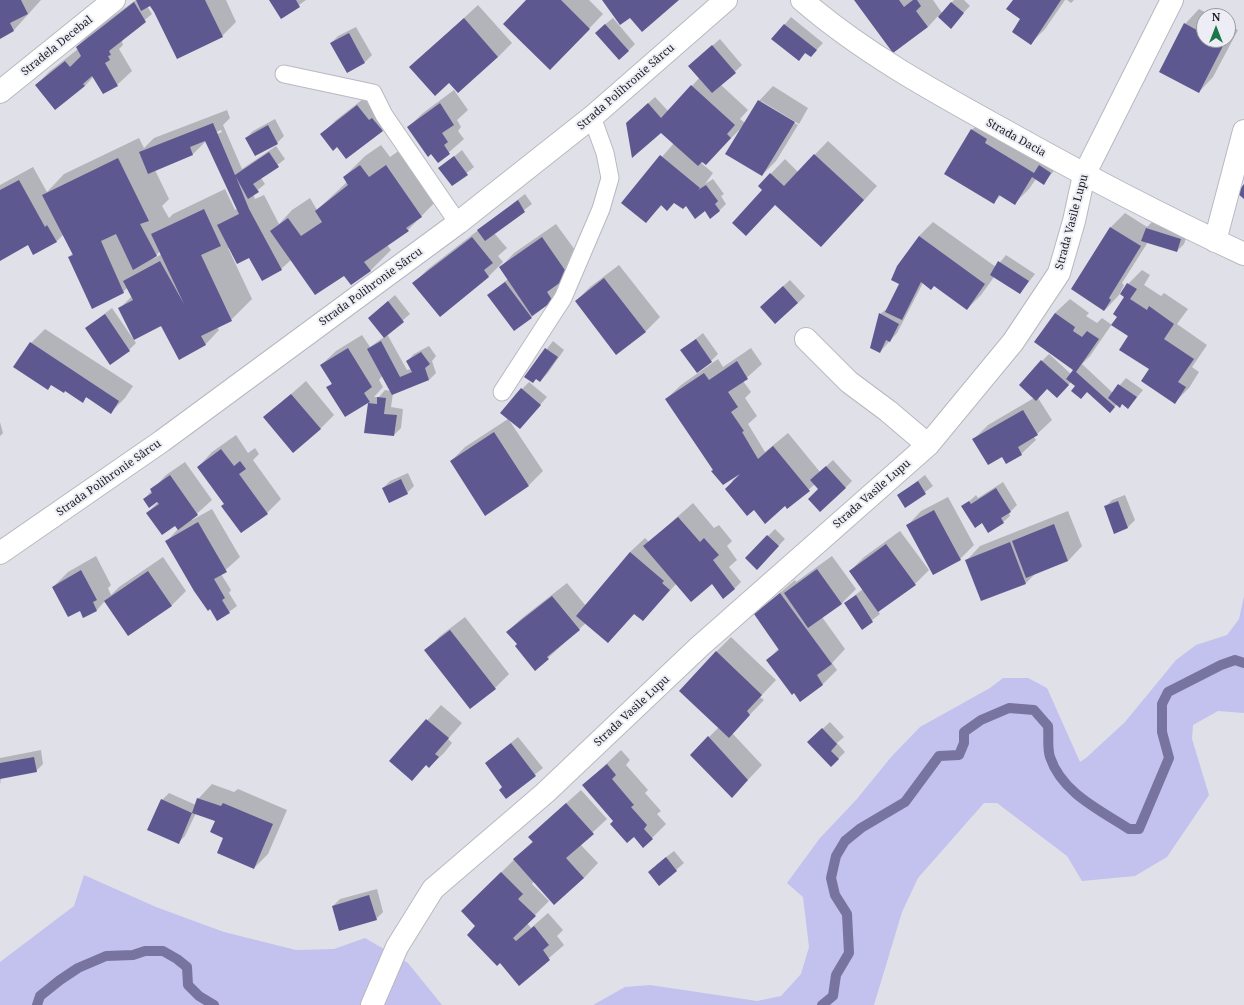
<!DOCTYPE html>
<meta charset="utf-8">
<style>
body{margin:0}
#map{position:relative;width:1244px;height:1005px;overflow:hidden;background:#e0e0e9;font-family:"Noto Serif",serif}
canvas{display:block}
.north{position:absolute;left:1196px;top:8px;width:40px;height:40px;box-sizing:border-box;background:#ededf6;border:1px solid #9999a0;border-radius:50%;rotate:0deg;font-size:11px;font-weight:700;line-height:16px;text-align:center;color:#1c1c1f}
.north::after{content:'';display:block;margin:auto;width:14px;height:18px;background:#1b764a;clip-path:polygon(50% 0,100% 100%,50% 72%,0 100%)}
</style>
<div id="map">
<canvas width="1244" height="1005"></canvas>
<div class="north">N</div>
</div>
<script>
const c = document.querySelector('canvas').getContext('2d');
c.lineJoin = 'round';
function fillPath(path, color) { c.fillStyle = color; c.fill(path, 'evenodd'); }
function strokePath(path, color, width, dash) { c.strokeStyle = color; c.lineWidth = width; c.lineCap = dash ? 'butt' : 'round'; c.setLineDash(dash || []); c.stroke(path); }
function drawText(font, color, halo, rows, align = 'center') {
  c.font = font + ' "Noto Serif",serif'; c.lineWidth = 4; c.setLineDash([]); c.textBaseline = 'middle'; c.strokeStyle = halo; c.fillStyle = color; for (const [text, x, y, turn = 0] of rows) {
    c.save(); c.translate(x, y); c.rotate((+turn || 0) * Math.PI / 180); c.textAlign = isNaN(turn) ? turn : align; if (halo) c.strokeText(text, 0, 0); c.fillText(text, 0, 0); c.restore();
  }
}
fillPath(new Path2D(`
 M1244 596V713L1218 711 1193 725 1192 739 1209 795 1167 857 1135 876 1082 881 1067 856 997 803H984L918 878 902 912 874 1005H593L625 987 650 985 757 1001 781 996 801 974 809 947 803 897 787 883 820 838 856 800 892 756 920 727 990 688 1003 678H1028L1047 688 1080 762 1086 758 1125 722 1176 660 1196 645 1227 635 1239 619Z
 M84 875 156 907 224 932 296 950 334 949 365 938 408 963 442 1005H0V962L74 906Z`), '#c3c1ee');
fillPath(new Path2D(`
 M0 0H41L14 30 0 38Z
 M136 0H226L236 22 222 36 155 11 150 4 147 6 152 14 123 38 122 42 123 45 119 49 132 71 117 85 94 76 85 86 36 85 50 71 78 49 77 47 91 32Z
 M270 0H306L281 18Z
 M528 0H589L603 14 565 54Z
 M856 0H933L942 13 954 0H964L970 6 950 27 938 16 928 27Z
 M1014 0H1065L1045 29 1030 44Z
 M1067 0H1074L1071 3Z
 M478 5 512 43 498 57 449 81 411 67Z
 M1199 9 1212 16H1204V40H1228V25L1238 30 1213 77 1199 92 1185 24Z
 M791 17 823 43 811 56 806 52 799 60 773 39Z
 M613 18 635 44 628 51 603 26Z
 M356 27 372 55 365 62 348 72 331 43 338 36Z
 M720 39 742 65 721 85 748 110 740 119 745 123 759 101 773 86 808 108 799 124 761 101V103L798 125 776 161 762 175 742 127 706 164 702 160 700 162 713 173 705 184 713 179 724 194 721 196 726 204 719 211 705 210 675 202 662 205 646 221 623 202 674 143 662 133 632 118 655 97 669 112 700 77 697 59Z
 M454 90 468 110 457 120 461 127 458 131 464 139 438 162 408 127 423 113Z
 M372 92 386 105 396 116 382 130 337 145 322 134 336 120Z
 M227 110 230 118 223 125 242 169 276 146 285 159 261 178 265 184 253 194 255 199 264 195 279 224 292 210 310 198 317 210 347 182 344 177 365 156 381 145 390 157 407 145 442 195 408 230 387 245 391 250 370 271 344 274 291 260 281 269 228 248 252 299 231 320 217 327 219 330 205 345 119 309 132 296 127 288 123 292 69 257 73 253 64 234 56 242 28 244 0 260V185L33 167 47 192 64 174 139 138 144 148 154 138ZM221 130 222 132 212 136V134ZM206 141 237 209 235 210 225 189 173 214 169 218 162 206 169 199 155 170 193 154ZM160 251 162 254 153 259Z
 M986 115 1058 166 1043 184 1036 179 1029 189 1015 203 1001 195 994 202 972 130Z
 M275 119 284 136 277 143 246 138 253 131Z
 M828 141 877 186 835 232 775 204 759 186 785 159 798 172Z
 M462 150 474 167 452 185 440 168Z
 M525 194 532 204 494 233 507 248 498 256 503 262 489 276 440 315 414 283 428 269Z
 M1125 213 1147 227 1153 221 1188 232 1184 244 1177 251 1148 242 1122 283 1124 285 1119 295 1105 310 1072 289 1111 227Z
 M933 222 996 267 1006 255 1035 274 1020 293 994 277 981 295 967 309 934 285 923 283 897 333 880 352V314L888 308 900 284 919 236Z
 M556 224 583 261 553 300 532 317 488 295 508 279 500 268 514 253Z
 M619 265 660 317 645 332 576 301 590 287Z
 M1142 270 1150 275 1144 285 1161 296 1164 293 1188 309 1177 324 1207 345 1192 367 1199 372 1189 388 1174 403 1150 369 1129 336 1112 324 1090 356 1082 364 1113 393 1126 378 1143 390 1128 408 1123 403 1120 406 1117 404 1110 412 1087 392 1071 382 1064 390 1047 388 1038 398 1052 420 1034 437 1036 440 1021 454 1003 455 974 439 988 425 1034 398 1042 361 1049 354 1071 374 1075 370 1055 313 1070 299 1089 313 1086 316 1097 323 1102 318 1112 325 1118 316 1126 297 1128 284Z
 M790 280 805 296 798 303 768 300Z
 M395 295 410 314 387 334 407 370 411 369 407 361 414 354 429 346 436 356 432 361 436 373 429 380 393 393 391 407 403 409 401 428 394 435 365 432 369 401 328 388 332 383 321 365 336 351 362 335 370 347 384 337 369 318ZM383 375 391 391 385 390 379 397H374L383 387 379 380Z
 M112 308 136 343 129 350 86 328Z
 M45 329 133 386 125 398 111 412 87 397 82 401 66 390 64 392 31 343Z
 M703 333 718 354 711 361 682 350Z
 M553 341 564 350 547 374 540 381 536 378 526 376Z
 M751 348 762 364 743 381 751 392 745 398 757 416 748 424 765 452 788 433 820 472 833 460 852 481 845 488 819 489 815 484 788 508 785 505 754 509 732 481 744 470H714L666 399 681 385 718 359 723 367Z
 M306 381 334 415 320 429 265 417Z
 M529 382 547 397 526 421 509 420 543 471 529 485 451 461 465 447 508 419 522 389Z
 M0 422 3 433 0 436Z
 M236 435 248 453 255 448 259 454 253 460 281 499 267 513 225 504 198 467 212 452Z
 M185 462 212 500 191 519 192 520 212 509 240 557 221 574 231 590 229 593 237 606 218 620 167 541 178 529 175 525 147 513 159 501 144 499 166 475Z
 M408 473 414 486 407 493 383 488 390 481Z
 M925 475 933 486 905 507 898 496Z
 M1003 482 1017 505 1009 513 1010 516 1003 522 982 521 963 507 976 495 978 498Z
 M1125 495 1135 520 1128 527 1114 532 1105 507 1112 500Z
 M948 497 974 545 960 559 907 526 921 511Z
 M693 503 714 528 719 525 732 541 727 546 737 560 729 567 741 582 734 589 712 583H677L643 620 635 613 608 642 586 623 548 658 518 644 507 632 522 618 567 583 586 606 630 552 645 538 649 542Z
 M1068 511 1082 546 1068 561 1036 573 1026 583 982 600 966 561 980 546Z
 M775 529 785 539 764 561 746 558Z
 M900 531 929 570 915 584 878 611 880 614 862 628 845 603 863 589 850 571 864 557Z
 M96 556 111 585 108 588 111 595 119 587 163 557 186 591 172 605 128 635 105 601 97 610 83 617 80 610 53 587 68 572Z
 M832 556 856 589 842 603 822 617 845 649 832 663 837 670 823 684 800 700 768 660 779 648 755 614 795 580 796 582Z
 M465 617 509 674 495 688 426 650 440 636Z
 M731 637 776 680 760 697 764 700 732 733 762 765 746 782 709 737 719 727 716 652Z
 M441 705 462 723 448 739 452 743 444 753 429 767 427 764 412 779 391 761Z
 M830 722 844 737 837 743 845 752 831 766 816 735Z
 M518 737 543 768 506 798 503 787 486 763Z
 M41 750 43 764 36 771 1 778 0 785V758Z
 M621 750 630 760 626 765 648 790 645 793 661 811 657 814 666 824 652 838 634 836 614 821 584 785Z
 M212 784 234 792 238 789 287 810 268 854 254 868 225 837 216 820 196 813 185 836 178 843 162 800 169 793 196 805 198 799Z
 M581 790 607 819 580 844 598 863 584 878 534 881 532 884 549 901 527 923 531 928 548 913 563 930 557 936 564 945 519 984 476 926 462 911 533 841 544 823Z
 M674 851 684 863 659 885 656 865Z
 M377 889 383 912 376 919 333 906 340 899Z`), '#0003');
strokePath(new Path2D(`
 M37 1005 40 996 60 980 78 968 106 956 133 955 145 951H163L177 959 187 967 188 985 199 996 214 1005
 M822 1005 833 996 836 975 849 953 847 914 835 895 831 878 836 856 845 841 861 828 905 802 939 756 959 755 964 743V732L981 720 1009 708 1034 710 1048 726C1049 735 1047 748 1050 757 1062 793 1100 810 1129 829H1139L1169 758 1162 732V704L1168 692 1221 665 1235 660 1244 663`), '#7874a0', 10);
fillPath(new Path2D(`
 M0 0H21L28 14 10 23 14 31 0 39Z
 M136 0H205L223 37 177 59 154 12 150 6 141 11Z
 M269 0H296L300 7 281 19Z
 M526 0H561L590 29 550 70 503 24Z
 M602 0H679L642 32 630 18 620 25Z
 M854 0H899L904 7 913 0H917L921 6 916 11 928 27 893 53Z
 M1013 0H1061L1031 45 1012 32 1020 19 1006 9Z
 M134 2 146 22 109 51 111 55 108 56 110 60 105 63 118 86 103 94 92 76 83 84 85 86 55 110 35 85 65 61 70 67 81 56 76 47Z
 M951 2 964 13 951 29 938 17Z
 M464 18 498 57 458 93 449 83 435 96 409 67Z
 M1184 23 1204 34V40H1216L1224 44 1199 93 1159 72Z
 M605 24 629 51 619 60 595 33Z
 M784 24 817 50 811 57 805 53 799 61 771 39Z
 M349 33 365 63 347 73 330 43Z
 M712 45 736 73 712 93 688 66Z
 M691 85 735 125 727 134 731 138 706 165 702 162 698 166 661 133 632 158 626 123 648 103 661 118Z
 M758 100 795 122 762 176 725 154Z
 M440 103 454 125 442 133 448 142 444 145 450 154 438 163 431 154 428 157 407 127Z
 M357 105 369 120 372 118 383 131 346 159 337 147 333 151 320 134Z
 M213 123 235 175 269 152 279 167 253 184 259 192 248 199 236 177 249 209 282 270 262 281 249 258 237 264 217 225 239 214 205 141 190 147 193 155 148 174 139 152Z
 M268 125 278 144 255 156 245 138Z
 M971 129 987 139 985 143 1034 173 1039 165 1051 173 1044 185 1032 177 1015 205 999 195 994 204 944 174Z
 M814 154 864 200 821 247 775 205 746 236 732 223 762 190 758 186 770 173 784 186Z
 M660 155 700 188 698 190 706 185 718 201 715 204 720 211 710 219 705 211 695 219 686 206 683 209 674 203 667 211 661 205 646 223 621 203Z
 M454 156 468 175 452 186 438 168Z
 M118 158 149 221 140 224 157 256 133 270 116 234 101 241 124 293 92 309 68 257 73 255 42 195Z
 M360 165 369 177 386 165 422 217 406 228 409 231 364 262 371 271 351 285 344 276 315 295 270 231 288 218 301 236 322 222 315 211 348 185 343 177Z
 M19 180 45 227 47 225 57 242 33 255 28 245 0 261V190Z
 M1244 184V199L1237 193Z
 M518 200 525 212 485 241 477 230Z
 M204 209 221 246 201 255 232 321 201 336 206 345 179 360 161 326 134 340 118 308 133 300 123 281 160 261 184 304 151 234Z
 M1110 227 1141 246 1109 298 1111 300 1104 311 1071 289Z
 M1146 228 1181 239 1177 252 1141 241Z
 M919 236 985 284 967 310 934 286 931 290 921 282 902 320 885 312 899 284 891 280 897 266Z
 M472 237 493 263 484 270 489 277 440 317 412 283Z
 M542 237 569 276 547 292 553 301 532 316 499 267Z
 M998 261 1029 281 1020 294 990 275Z
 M604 278 646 332 616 355 575 301Z
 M505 282 532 318 514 331 487 295Z
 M1127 283 1137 289 1130 299 1147 310 1149 306 1174 324 1164 339 1194 359 1178 382 1186 387 1175 404 1141 381 1149 369 1119 350 1128 336 1111 325 1117 317 1113 314 1124 297 1120 294Z
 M783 286 798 303 775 324 760 307Z
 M388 301 404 322 384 338 368 318Z
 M879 313 899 324 890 342 886 340 880 353 870 348Z
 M1055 313 1075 327 1073 331 1082 337 1087 331 1099 339 1076 372 1115 407 1110 413 1087 392 1081 399 1071 391 1075 386 1066 379 1073 370 1034 342Z
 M105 314 130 351 110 365 85 328Z
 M696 339 712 362 697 373 680 350Z
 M381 341 400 377 412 372 406 361 421 352 430 364 425 368 429 380 392 395 367 349Z
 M30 342 119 401 111 414 86 397 83 403 65 391 64 393 51 385 48 390 13 367Z
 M348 348 372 387 364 393 370 402 368 403 377 404V397L386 398 384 414 397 415 394 436 364 433 368 403 345 417 326 387 332 384 320 365Z
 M545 348 558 357 540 382 536 379 533 383 524 377Z
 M1041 360 1069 385 1057 398 1047 389 1036 401 1019 385Z
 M737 361 748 379 728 392 738 407 731 412 744 431 742 432 758 459 773 446 810 491 787 509 785 506 765 524 754 510 747 516 725 489 740 474 723 485 711 471 713 470 665 399 704 373 709 380Z
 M1118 384 1137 397 1128 409 1122 404 1120 408 1108 398Z
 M521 388 541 405 520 429 500 413Z
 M291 394 321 429 293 453 263 417Z
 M1023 410 1038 435 1018 447 1022 455 1006 464 1002 457 988 465 972 439Z
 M494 432 529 486 485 516 450 461Z
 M221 449 234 466 240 461 246 469 239 474 268 514 241 533 221 506 224 504 197 467Z
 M826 466 846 488 820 512 808 499 818 489 810 480Z
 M170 475 198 515 178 530 175 526 162 535 146 513 159 504 157 502 149 508 143 499 152 493 150 489Z
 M401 479 408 494 389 503 382 488Z
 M918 481 926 494 905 508 897 495Z
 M996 488 1011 512 1001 518 1004 523 988 533 982 523 975 528 961 506 969 501 971 504Z
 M1118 501 1128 528 1114 534 1104 506Z
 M934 510 961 560 933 575 906 525Z
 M678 517 700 542 704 538 719 555 713 560 735 589 723 599 712 584 691 602 643 546Z
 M198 522 227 572 214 579 225 598 222 600 230 613 217 621 210 609 208 611 194 591 165 541Z
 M1054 524 1068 561 1026 578 1012 541Z
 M767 535 779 546 757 570 745 558Z
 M1010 542 1026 584 981 601 965 560Z
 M886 544 916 585 878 612 849 571Z
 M630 552 664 581 662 583 670 590 643 621 634 614 608 643 576 616Z
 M817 569 842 604 808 628 784 593Z
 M81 570 97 600 93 602 97 611 83 618 80 611 68 617 52 587Z
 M148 571 172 606 128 636 104 601Z
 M780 593 832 664 817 675 823 685 800 702 794 693 792 695 766 660 779 650 754 614Z
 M856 595 873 622 862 630 844 603Z
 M552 596 580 630 547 657 549 659 535 671 515 646 517 644 506 632Z
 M450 630 496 689 470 709 424 650Z
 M716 651 762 695 747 711 750 715 729 738 679 691Z
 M426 719 449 738 435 754 439 757 429 768 426 765 412 781 389 761Z
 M822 728 837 744 831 751 839 759 831 767 807 742Z
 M708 736 748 780 732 798 690 755Z
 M511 743 536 776 506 799 499 790 502 787 485 763Z
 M34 757 37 772 0 779V763Z
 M607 764 616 775 612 779 634 805 631 807 647 825 644 829 653 839 643 848 634 837 627 843 610 824 613 821 582 785Z
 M197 798 221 806 223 803 273 824 254 869 217 853 223 838 210 832 215 821 192 813Z
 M161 799 192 813 179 844 147 830Z
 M566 803 594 834 566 858 584 878 554 905 513 859 533 842 528 837Z
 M666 857 677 871 659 886 648 872Z
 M501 872 523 894 518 899 536 916 513 938 516 941 534 926 549 945 543 950 550 960 519 986 500 963 497 966 467 935 475 926 461 911Z
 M369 895 377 920 339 931 332 906Z`), '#5e5890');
const lane = new Path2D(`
 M284 74 373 93 384 115 458 223
 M502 392 563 298 601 209 610 178 605 153 592 117`);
const street = new Path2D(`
 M802 0C862 52 933 91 1002 129 1082 174 1162 216 1244 254
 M0 92 114 0
 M1215 241 1244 131
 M806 339 849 382 888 411 928 445
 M0 553 162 441 458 223 592 117 726 0
 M372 1005 397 947 433 889 545 793 699 647 928 445 1013 342 1059 273 1074 221 1084 175 1172 0`);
strokePath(lane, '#b9b8c1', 19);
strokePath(street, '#b9b8c1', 24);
strokePath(lane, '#fff', 17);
strokePath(street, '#fff', 22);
drawText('11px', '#1c1c1f', '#ededf6', [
 ["Stradela Decebal",57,46,-39],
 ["Strada Polihronie Sârcu",626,87,-41],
 ["Strada Dacia",1016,138,29],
 ["Strada Vasile Lupu",1072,222,-75],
 ["Strada Polihronie Sârcu",371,287,-36],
 ["Strada Polihronie Sârcu",109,478,-35],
 ["Strada Vasile Lupu",872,494,-41],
 ["Strada Vasile Lupu",632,711,-43]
]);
</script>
